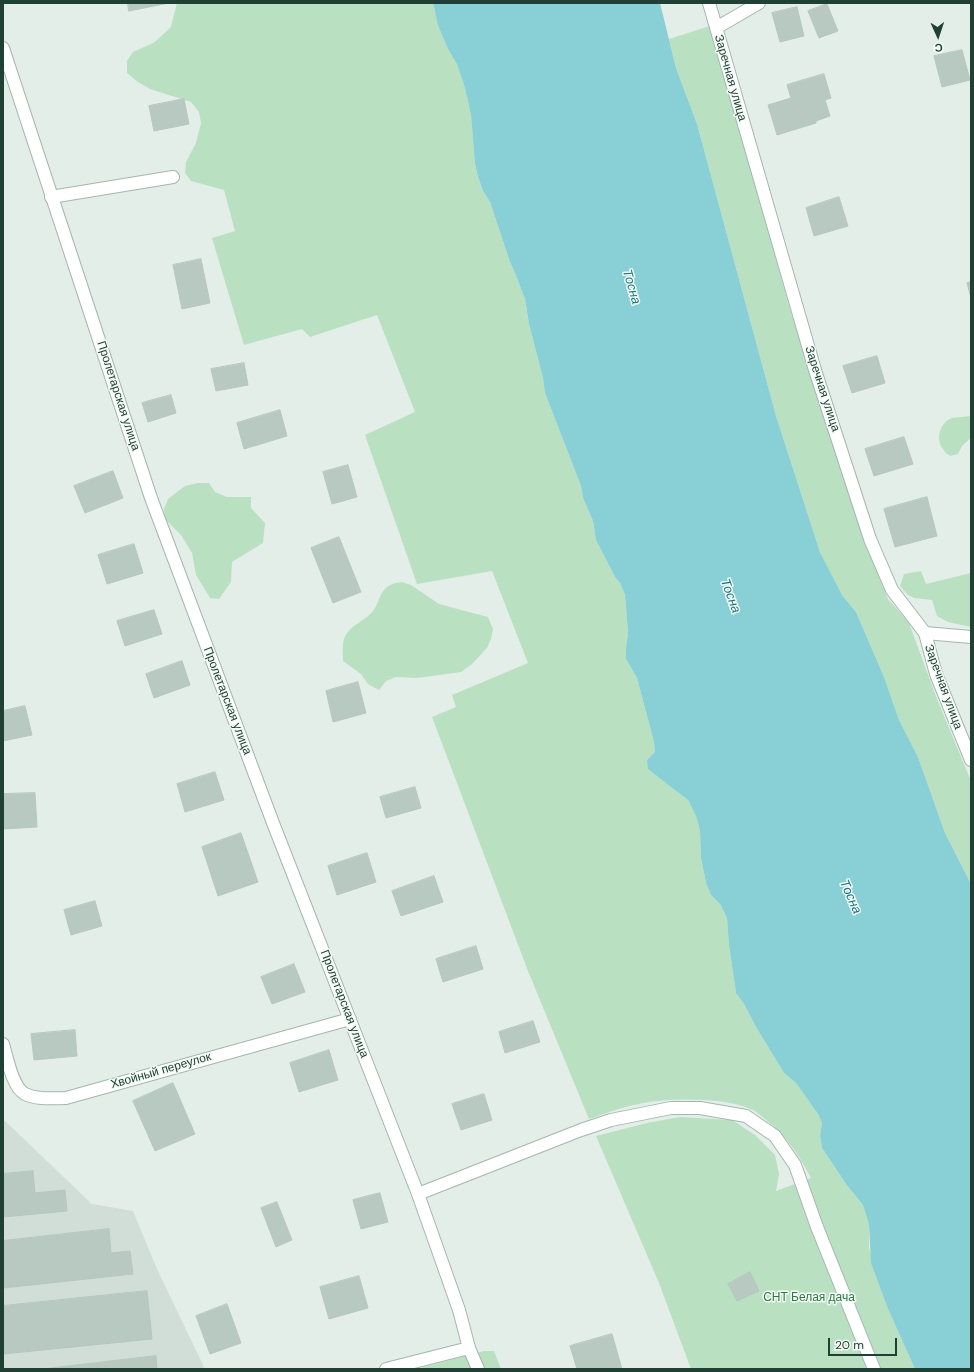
<!DOCTYPE html>
<meta charset="utf-8">
<style>
body{margin:0}
#map{position:relative;width:974px;height:1372px;overflow:hidden;background:#e3eee8;font-family:"DM Sans",sans-serif}
canvas{display:block}
.frame{position:absolute;inset:0;border:4px solid #214035;pointer-events:none}
.north{position:absolute;left:918px;top:16px;width:40px;height:40px;-webkit-text-stroke:3px #f4faf6;paint-order:stroke;rotate:177deg;font-size:11px;font-weight:700;line-height:16px;text-align:center;color:#214035}
.north::after{content:'';display:block;margin:auto;width:14px;height:18px;background:#214035;clip-path:polygon(50% 0,100% 100%,50% 72%,0 100%)}
.scale{position:absolute;left:828px;top:1338px;width:69px;height:18px;box-sizing:border-box;border:2px solid #214035;border-top:0;padding-left:5px;font-size:12px;line-height:14px;white-space:nowrap;color:#214035;-webkit-text-stroke:3px #f4faf6;paint-order:stroke}
</style>
<div id="map">
<canvas width="974" height="1372"></canvas>
<div class="frame"></div>
<div class="north">С</div>
<div class="scale">20 m</div>
</div>
<script>
const c = document.querySelector('canvas').getContext('2d');
c.lineJoin = 'round';
function fillPath(path, color) { c.fillStyle = color; c.fill(path, 'evenodd'); }
function strokePath(path, color, width, dash) { c.strokeStyle = color; c.lineWidth = width; c.lineCap = dash ? 'butt' : 'round'; c.setLineDash(dash || []); c.stroke(path); }
function drawText(font, color, halo, rows, align = 'center') {
  c.font = font + ' "DM Sans",sans-serif'; c.lineWidth = 3; c.setLineDash([]); c.textBaseline = 'middle'; c.strokeStyle = halo; c.fillStyle = color; for (const [text, x, y, turn = 0] of rows) {
    c.save(); c.translate(x, y); c.rotate((+turn || 0) * Math.PI / 180); c.textAlign = isNaN(turn) ? turn : align; if (halo) c.strokeText(text, 0, 0); c.fillText(text, 0, 0); c.restore();
  }
}
fillPath(new Path2D(`
 M3 1119 92 1204 133 1211 157 1269 205 1369H3Z`), '#d1ded7');
fillPath(new Path2D(`
 M177 3H433L435 12 448 49 457 63 465 88 471 115 475 164 478 177 483 191 490 202 510 262 515 273 525 299 529 324 543 378 545 393 581 486 583 498 593 521 596 540 615 577 620 583 625 595 628 633 626 648V659L637 678 654 742 655 752 647 760 672 787 688 800 696 816 700 831 701 858 706 883 711 895 720 904 727 918 729 945 736 993 744 1004 756 1027 784 1073 796 1083 818 1114 822 1123 820 1136 822 1148 846 1184 863 1205 869 1225V1248L888 1309 915 1369H691L659 1283 596 1136 647 1123 680 1117 732 1120 755 1135 775 1155 779 1174 776 1191 811 1178C799 1155 786 1135 765 1119 761 1116 757 1112 753 1110 727 1098 678 1098 650 1102 629 1105 609 1112 589 1119L528 971 432 717 456 707 452 695 528 663 492 571 417 584 365 435 415 412 377 315 310 337 302 329 244 345 212 238 235 231 224 190 191 181 185 173 186 162 196 143 201 123 199 112 191 102 150 89 138 82 127 73V61L133 52 155 42 171 27Z
 M710 26 791 313 867 546 888 599 909 623 937 699 971 781V884L945 833 918 757 899 720 884 677 856 612 842 595 820 552 776 416 697 124 676 68 669 39Z
 M971 416V438L962 446 958 454 950 456C948 454 944 452 943 449 935 439 940 422 952 418 958 417 965 417 971 416Z
 M198 483H209L215 492 227 497H251V508L265 523 263 543 232 562 231 582 219 599 210 598 196 575 192 553 181 535 165 519 164 509 168 499 185 486Z
 M921 571 926 584 971 573V627L948 622 937 616 932 600 914 598 908 595 900 586 904 574Z
 M402 582 411 585 439 604 488 617 493 629 491 639 487 648 472 664 461 672 417 678 396 677 386 681 379 690 368 684 361 674 343 661C343 655 342 645 344 639 349 625 364 622 373 611 378 605 379 595 385 589 390 584 395 583 402 582Z
 M484 1351H494L501 1369H417Z`), '#bae0c2');
fillPath(new Path2D(`
 M433 3H660L676 68 697 124 776 416 820 552 842 595 856 612 884 677 899 720 918 757 945 833 971 884V1369H915L888 1309 883 1295 871 1263 869 1225 863 1205 846 1184 822 1148 820 1136 822 1123 818 1114 796 1083 784 1073 756 1027 744 1004 736 993 729 945 727 918 720 904 711 895 706 883 701 858 700 831 696 816 688 800 648 769 647 760 655 752 654 742 637 678 626 659V648L628 633 625 595 620 583 615 577 596 540 593 521 583 498 581 486 545 393 543 378 529 324 525 299 515 273 510 262 490 202 483 191 478 177 475 164 471 115 465 88 457 64 448 49 438 25Z`), '#88cfd6');
const building = new Path2D(`
 M128 3H169L129 11Z
 M827 4 838 31 819 38 808 11Z
 M797 7 804 36 780 42 772 13Z
 M962 50 970 80 942 87 934 56Z
 M824 74 831 98 825 100 830 116 816 121V123L777 135 768 105 791 98 787 85Z
 M184 99 189 124 154 131 149 106Z
 M839 197 848 226 814 236 806 208Z
 M201 259 210 303 182 309 173 265Z
 M971 282V298L967 283Z
 M877 356 885 383 852 393 843 366Z
 M244 363 248 385 216 391 211 369Z
 M171 395 176 413 148 422 142 403Z
 M280 410 287 436 244 449 237 423Z
 M904 437 913 464 874 476 865 449Z
 M348 465 357 497 332 504 323 472Z
 M113 471 123 498 85 513 74 486Z
 M927 497 937 536 895 547 884 509Z
 M339 537 361 592 333 603 311 548Z
 M134 544 143 573 107 584 98 555Z
 M154 610 162 634 125 646 117 621Z
 M182 661 190 685 154 698 146 674Z
 M358 682 366 713 333 722 326 691Z
 M25 706 32 735 3 741V711Z
 M215 772 224 800 185 812 177 784Z
 M415 787 421 808 386 818 380 797Z
 M35 793 37 827 3 829V794Z
 M241 833 258 882 218 896 202 847Z
 M367 853 376 882 337 895 328 866Z
 M434 876 443 902 401 916 392 891Z
 M95 901 102 926 71 935 64 910Z
 M476 946 483 969 443 982 436 959Z
 M294 964 305 992 272 1004 261 977Z
 M533 1021 540 1042 505 1053 499 1032Z
 M75 1030 77 1056 34 1060 31 1034Z
 M329 1050 338 1080 299 1092 290 1063Z
 M173 1083 195 1134 155 1151 133 1101Z
 M484 1094 492 1120 461 1130 452 1104Z
 M33 1171 35 1193 65 1190 67 1211 3 1217V1174Z
 M380 1193 388 1222 361 1229 353 1200Z
 M277 1202 292 1240 276 1247 261 1208Z
 M109 1229 111 1253 130 1251 133 1274 3 1288V1241Z
 M750 1272 759 1291 737 1301 728 1284Z
 M359 1276 368 1308 329 1319 320 1287Z
 M147 1291 152 1339 3 1354V1306Z
 M227 1304 241 1343 210 1354 196 1316Z
 M612 1334 622 1369H577L570 1346Z
 M156 1356 157 1369H43Z`);
fillPath(building, '#b8c9c1');
strokePath(building, '#b5c8be', 1);
const service = new Path2D(`
 M51 197 173 177
 M925 633 971 637
 M469 1348 478 1369`);
const minor = new Path2D(`
 M709 3 815 370 870 539 892 590 925 633 936 674 971 760
 M716 28 759 3
 M3 48 151 498 273 823 418 1194 459 1310 469 1348 386 1369
 M3 1044C7 1057 12 1087 25 1094 38 1100 53 1098 66 1098L350 1019
 M418 1194 581 1130 611 1120 671 1108H700L746 1116 775 1136 795 1165 817 1227 874 1369`);
strokePath(service, '#a5b6af', 14);
strokePath(minor, '#a5b6af', 14);
strokePath(service, '#fff', 12);
strokePath(minor, '#fff', 12);
drawText('12px', '#214035', '#f4faf6', [
 ["Заречная улица",730,78,74],
 ["Заречная улица",822,389,72],
 ["Пролетарская улица",118,396,72],
 ["Заречная улица",943,687,70],
 ["Пролетарская улица",227,701,69],
 ["Пролетарская улица",344,1004,69],
 ["Хвойный переулок",161,1071,-16]
]);
drawText('12px', '#297a42', '#f4faf6', [
 ["СНТ Белая дача",809,1298]
]);
drawText('italic 13px', '#177680', '#f4faf6', [
 ["Тосна",631,287,74],
 ["Тосна",730,596,70],
 ["Тосна",850,897,66]
]);
</script>
